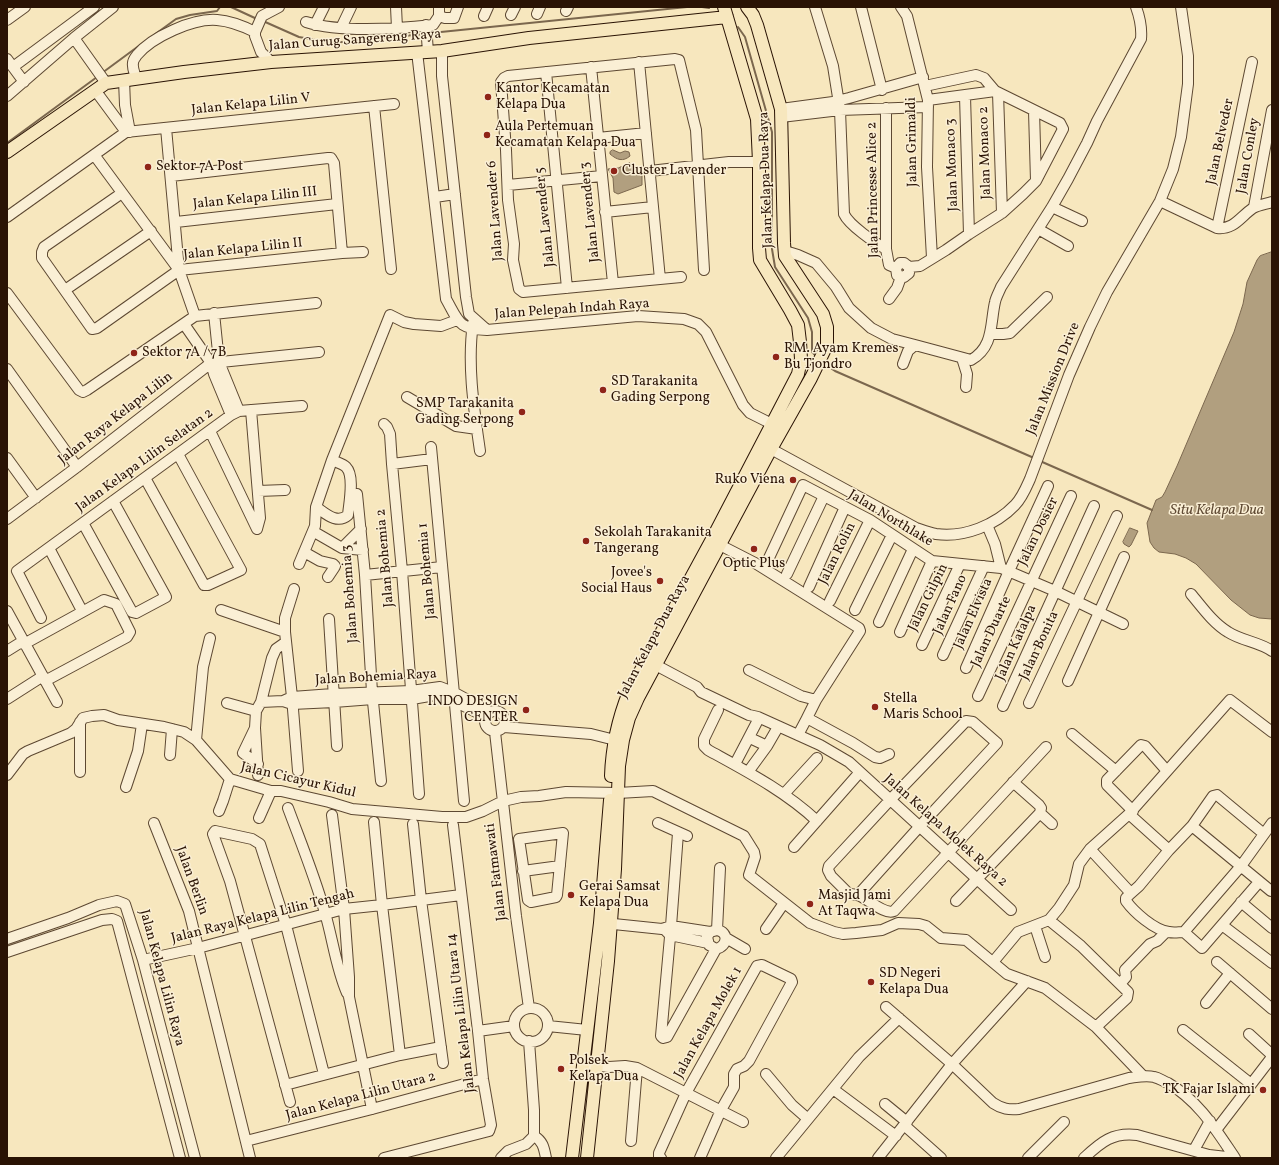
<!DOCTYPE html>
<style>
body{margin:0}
#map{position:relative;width:1279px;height:1165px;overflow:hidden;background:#f7e7be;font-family:Vollkorn,serif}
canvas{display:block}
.frame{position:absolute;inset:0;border:8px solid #2a1304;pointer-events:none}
</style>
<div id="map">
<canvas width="1279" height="1165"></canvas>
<div class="frame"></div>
</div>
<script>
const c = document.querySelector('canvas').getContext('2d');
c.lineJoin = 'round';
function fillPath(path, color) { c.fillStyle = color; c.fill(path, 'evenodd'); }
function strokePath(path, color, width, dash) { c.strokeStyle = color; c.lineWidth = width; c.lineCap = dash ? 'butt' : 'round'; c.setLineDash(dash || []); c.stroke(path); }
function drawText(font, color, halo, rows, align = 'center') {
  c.font = font + ' Vollkorn,serif'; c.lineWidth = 3; c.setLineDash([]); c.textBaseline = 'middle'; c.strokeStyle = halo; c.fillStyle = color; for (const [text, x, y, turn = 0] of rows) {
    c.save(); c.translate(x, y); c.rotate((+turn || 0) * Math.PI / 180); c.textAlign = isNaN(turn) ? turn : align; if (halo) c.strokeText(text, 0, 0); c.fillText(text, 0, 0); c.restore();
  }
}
const water = new Path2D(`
 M613 150 620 153 625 151 629 152 630 156C623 162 617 160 610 154V152Z
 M630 163 632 165V170L635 172 639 171 642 176V185L618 194 614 192 613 178 608 169 618 168Z
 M1272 252V619L1259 618 1250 615 1231 600 1196 564 1186 558 1175 554 1159 552 1154 548 1150 542 1147 523 1156 500 1162 497 1165 492 1177 466 1234 332 1243 304 1247 282 1257 260 1260 256Z
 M1130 528 1138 531 1131 545 1129 547 1124 544 1123 542Z`);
fillPath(water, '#b19f7f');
strokePath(water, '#7b674e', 1);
strokePath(new Path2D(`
 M231 7 257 19
 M702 7 709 8
 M263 21 299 37 332 43 424 34
 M738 27 745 37 772 132V249L775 267 808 318 812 332V352L817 357
 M431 33 687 7
 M154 35 176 19 190 15 217 11 220 7
 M102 73 140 45
 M7 143 97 77
 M823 363 835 371 1034 458
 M1040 461 1152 510`), '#7b674e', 2);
const minor = new Path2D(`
 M396 7 397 28
 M439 7V16L445 18H454L458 7
 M815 7 833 66 840 110 844 214C849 225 875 243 886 249
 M861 7 882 90
 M901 7 907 16 928 100 927 167 932 258
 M566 11 568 7
 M537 14 540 7
 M511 15 515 7
 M484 16 488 7
 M7 20 25 7
 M306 22C341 33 396 29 433 25L439 16
 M315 25 324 7
 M426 25 428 52
 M341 28 351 7
 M74 38 106 83
 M442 51V76L466 297 469 314 487 330
 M417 52 446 299C459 322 458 329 487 330L638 316 684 319 698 324 706 332 743 405 750 413 772 424
 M7 59 24 82
 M271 62 261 52 255 36V32L262 16 279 7
 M639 62 660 279
 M13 67 94 7
 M591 67 613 283
 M546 72 567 288
 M136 78C135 74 132 68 133 63 133 60 135 58 137 55 152 37 193 18 217 20 231 21 243 26 255 32
 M124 80 125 105 130 132
 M95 90 126 132
 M998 93 1002 213
 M7 96 74 38 113 7
 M965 96 969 234
 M928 100 995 91
 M374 106 391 269
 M886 108V249L889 265 896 268
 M781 109 833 102 849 98 923 77
 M1034 111 1036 181
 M781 117 840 110 928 107
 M166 128 179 270 195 316
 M598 138 646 133
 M95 156 179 270
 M650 171 729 162H759
 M508 185 602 176
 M122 193 44 247 42 252V258L92 329 97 328 179 270 342 253 334 163 331 158H328L171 176
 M435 197 455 194
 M1160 201 1217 228C1234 230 1240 217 1253 208 1258 205 1266 204 1272 202
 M1052 207 1082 221
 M1254 207 1272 110
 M605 212 653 207
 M7 217 126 132 394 104
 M176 222 337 204
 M1217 228 1252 62
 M1038 229 1068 246
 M785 251 798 255 816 263 836 287 849 308 871 328 892 339 915 345
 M342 253 363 252
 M909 267V273L904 277 897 275 896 268 900 263H904L909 267 920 266 946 250 969 234 1002 213 1023 194 1036 181 1063 129 1060 123 995 91 984 78 976 75 925 86
 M681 277 523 292 519 289 513 260 514 244 508 200 506 150 501 82 504 78 508 76 675 59 679 60 696 130 704 270
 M65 290 151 231
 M7 293 79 390 83 392 87 390 195 316 316 303
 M889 299 897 288 901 277
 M214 313 219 362 239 411
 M473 323C467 365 474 409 480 451
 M184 324 211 363 214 374 231 415
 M990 334H1003L1010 333 1047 297
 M962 358 967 374 966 387
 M903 364 908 351 915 345 971 360C994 347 990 324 995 302 996 297 999 292 1001 287L1052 207 1068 179 1087 143 1097 121 1141 39C1142 28 1140 18 1136 7
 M7 369 77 467
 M407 397 456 426 477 429
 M251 410 260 518 257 529
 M384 424 387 427 390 434 392 464 402 571 419 794
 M210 431 257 529
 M431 447 464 801
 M771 449 916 528C922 530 930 533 936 534 964 538 996 525 1015 505 1022 498 1026 488 1030 479L1069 375 1090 327 1107 292 1160 201 1173 169 1181 137 1188 84V56L1181 7
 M7 458 36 498
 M392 464 432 459
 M145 478 204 585H208L241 570 178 454
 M258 491 285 490
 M357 494 365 575 372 692 381 781
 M316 507 332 460
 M7 519 77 467 211 363 319 352
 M83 523 132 612 136 613 166 597 113 501
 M987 525 995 544 1001 568
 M316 533 342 548 363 550
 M714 542 755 563 859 628 860 631 816 700 807 718 853 743 875 757 880 758 889 754
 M49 548 80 607
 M342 548 361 529
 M304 552 320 561 333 564 335 566 334 568 328 577
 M768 560 803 485 870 520 932 561 1001 568 1055 591 1123 624
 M299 564 315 526 316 507C325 513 337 525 348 515 349 503 355 476 346 467 343 464 336 462 332 460L390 315 404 322 414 324 441 326 457 320
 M787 574 824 496
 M365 575 442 567
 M809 587 845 507
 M294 589 285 618V632L292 697 298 771
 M1191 594C1202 607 1213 623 1228 632 1242 641 1259 642 1272 651
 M830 601 870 520
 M221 610 285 632
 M855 610 892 535
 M7 611 57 702
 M41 618 17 571 231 415 239 411 302 406
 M329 619 337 746
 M879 622 913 549
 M900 632 932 561
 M24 644 104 600 116 604 130 632 127 637 45 681
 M922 645 960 564
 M7 651 23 641
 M943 655 984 566
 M650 662 697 687 701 692 749 715 758 717 820 745 849 762 1011 910
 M966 668 1009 571 1048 486
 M749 670 801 696 816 700
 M1068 681 1124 557
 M978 696 1071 496
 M7 699 43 676
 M283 701 292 697 333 694 411 691 440 687 453 692 490 712
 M261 702 283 701 292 704 334 702 373 699H412L435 695 454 701 486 717
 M227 703 256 711
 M1029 703 1117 516
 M1003 706 1094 506
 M718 710 704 739V746L708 750C746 771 785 791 817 821
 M485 721a10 10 0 1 1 20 0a10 10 0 1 1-20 0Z
 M504 727 591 734 615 740
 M255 728 243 753 258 764
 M495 732 516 916 529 1008
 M1072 734 1116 771
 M798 735 807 718
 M750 738 767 746
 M196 740 203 667 210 638
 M170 755 172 729
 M735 764 759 718
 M80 772V722
 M748 772 767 746 778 727
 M7 775 23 754 28 751 71 733 76 729 83 718 92 716 104 715 118 720 164 727 184 732 196 740 230 779 271 791H281L329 802 352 809 442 817H466L483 811 503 801 521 797 539 796 566 792 618 793 653 791 744 836 754 852 755 857 749 875 810 923 834 932 843 934 856 933 882 930 898 923 919 924 926 926 941 938 966 940 1007 974 1045 988 1096 1027 1143 1076
 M258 775 255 728 256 711 261 702 272 658 276 649 286 642
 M126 787 138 751 142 724
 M784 794 817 758
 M288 808C301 843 315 877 325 913 333 940 336 968 347 993
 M219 811 223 801 230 779
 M1133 811 1107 785V780L1141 745 1145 746 1167 771
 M1040 813 1052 824
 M1129 814 1230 700 1272 732
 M332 815 344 909 349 977V997L372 1109
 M259 818 271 791
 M374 822 382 905 400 1055
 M154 823 189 911 250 1158
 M658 823 687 836
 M413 824 421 900 443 1063
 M563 833 557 895 556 897 531 902 528 900 519 839Z
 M678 833 671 926 661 1036 663 1038 667 1037 716 949
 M1264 834 1217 795 1213 796 1192 826 1271 891
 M794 847 860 772
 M1090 849 1128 890 1130 894 1126 898V901C1134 912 1154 930 1169 932 1174 933 1179 932 1184 932L1241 866 1272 823
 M523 871 560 866
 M1130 894 1139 886 1169 850
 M858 895 920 826 997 743 973 722 966 721 890 800 829 866 828 870 831 876 848 893C852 895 856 894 860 896 869 900 885 915 894 911L1046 747
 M956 901 1040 813 1041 808 1039 805 1013 782
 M1241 902 1272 928
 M1049 920 1081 946 1128 992 1127 998 1096 1027
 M604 923 662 929 671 926 710 932 717 930C729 932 728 946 716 949L709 945 707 937 710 932
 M1222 925 1272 963
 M1035 926 1045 957
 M766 929 784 903
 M717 930 720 868
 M666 931 670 935 708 943
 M1184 932 1202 948 1259 882
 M726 938 745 949
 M7 939 68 918 99 905 117 901 125 904 143 960 195 1158
 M7 952 102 920 112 919 117 921 180 1158
 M143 960 198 948 344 909 382 905 461 895
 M993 962 1018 932 1049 920 1059 908 1074 885 1079 864 1090 849 1129 814 1169 850 1192 826
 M1217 962 1272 1009
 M1120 984 1126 977 1125 970 1150 944 1157 941 1166 932
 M1206 1003 1230 973
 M886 1007 952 1064 993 1103C1002 1109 1009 1110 1019 1109L1129 1078C1137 1077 1146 1075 1154 1077 1159 1078 1163 1081 1168 1083 1199 1101 1216 1130 1235 1158
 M514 1025a17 17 0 1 1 34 0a17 17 0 1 1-34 0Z
 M548 1026 587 1030
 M1183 1030 1251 1084
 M478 1031 514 1026
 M1249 1034 1272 1055
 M529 1041 534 1110V1136
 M584 1064 609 1067 625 1066 637 1068 743 1122
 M766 1074 792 1105 808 1119
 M285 1085 400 1055 441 1047
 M833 1089 896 1136
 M290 1102 230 881 213 834 215 831 252 839 260 844 286 925 324 1074
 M885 1104 907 1122
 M904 1125 941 1158
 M1216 1130 1272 1057
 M534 1136C543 1141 544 1148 546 1158
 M246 1141 372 1109 483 1079
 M631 1141 637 1068
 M1194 1150 1210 1121
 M384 1158 489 1131 491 1125 483 1079 478 1031 453 825
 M501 1158 508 1151 526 1144 534 1136
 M661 1158 659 1157V1153L686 1093 757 966 762 965 791 979 792 982 749 1061 744 1066 737 1069 734 1074V1087L721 1110 700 1158
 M776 1158 859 1057 899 1018
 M878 1158 952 1064 1027 981
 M1028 1158 1064 1122
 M1084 1158C1101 1142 1113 1132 1137 1135L1209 1155 1235 1158`);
const major = new Path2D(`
 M7 152 106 83 184 72 271 62 442 51 529 38 727 17
 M611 776C612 747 618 719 629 692L711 541 798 374 801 359 800 342 798 325 790 310 760 260 759 248V162L757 119 724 7
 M572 1158 600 923 610 800
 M587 1158 608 961 615 869 619 766 623 740 629 718 638 698 771 449 811 378 827 345V327L823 314 785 256 784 243 781 109 757 25 753 15 747 7`);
strokePath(minor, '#5d4832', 12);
strokePath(major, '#2a1304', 14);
strokePath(minor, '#faefd5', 10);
strokePath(major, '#f7e7be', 12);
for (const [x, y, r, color] of [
 [488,97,4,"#8f2418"],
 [487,135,4,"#8f2418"],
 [148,167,4,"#8f2418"],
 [614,171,4,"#8f2418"],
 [134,353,4,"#8f2418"],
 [776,357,4,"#8f2418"],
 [603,390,4,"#8f2418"],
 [522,412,4,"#8f2418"],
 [793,480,4,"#8f2418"],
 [586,541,4,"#8f2418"],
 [754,549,4,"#8f2418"],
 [660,581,4,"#8f2418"],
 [875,707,4,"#8f2418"],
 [526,710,4,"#8f2418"],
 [571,895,4,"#8f2418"],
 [810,904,4,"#8f2418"],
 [871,982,4,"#8f2418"],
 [561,1069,4,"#8f2418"],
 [1263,1090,4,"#8f2418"]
]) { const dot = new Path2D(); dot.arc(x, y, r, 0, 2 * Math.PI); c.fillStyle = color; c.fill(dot); strokePath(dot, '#faefd5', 1.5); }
drawText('14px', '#2a1304', '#faefd5', [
 ["Jalan Curug Sangereng Raya",355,41,-4],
 ["Jalan Kelapa Lilin V",251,105,-6],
 ["Jalan Grimaldi",913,142,-91],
 ["Jalan Belveder",1221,142,-78],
 ["Jalan Monaco 2",986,153,-92],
 ["Jalan Conley",1249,156,-80],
 ["Jalan Monaco 3",953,165,-92],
 ["Jalan Kelapa Dua Raya",767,180,-92],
 ["Jalan Princesse Alice 2",874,190,-91],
 ["Jalan Kelapa Lilin III",255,199,-6],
 ["Jalan Lavender 6",496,211,-94],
 ["Jalan Lavender 3",591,212,-96],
 ["Jalan Lavender 5",546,217,-96],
 ["Jalan Kelapa Lilin II",243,250,-6],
 ["Jalan Pelepah Indah Raya",572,310,-4],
 ["Jalan Mission Drive",1054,379,-68],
 ["Jalan Raya Kelapa Lilin",116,419,-38],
 ["Jalan Kelapa Lilin Selatan 2",145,461,-36],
 ["Jalan Northlake",890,519,31],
 ["Jalan Dosier",1039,532,-64],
 ["Jalan Rolin",838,554,-64],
 ["Jalan Bohemia 2",386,558,-95],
 ["Jalan Bohemia 1",428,571,-95],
 ["Jalan Bohemia 3",351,594,-94],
 ["Jalan Gilpin",929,598,-64],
 ["Jalan Fano",951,605,-66],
 ["Jalan Elvista",974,614,-66],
 ["Jalan Duarte",992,632,-65],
 ["Jalan Kelapa Dua Raya",655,637,-62],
 ["Jalan Katalpa",1017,643,-66],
 ["Jalan Bonita",1040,646,-65],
 ["Jalan Bohemia Raya",376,678,-3],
 ["Jalan Cicayur Kidul",298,781,13],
 ["Jalan Kelapa Molek Raya 2",945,831,42],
 ["Jalan Fatmawati",497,872,-97],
 ["Jalan Berlin",191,881,70],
 ["Jalan Raya Kelapa Lilin Tengah",263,917,-14],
 ["Jalan Kelapa Lilin Raya",161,978,75],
 ["Jalan Kelapa Lilin Utara 14",462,1013,-97],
 ["Jalan Kelapa Molek 1",709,1023,-61],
 ["Jalan Kelapa Lilin Utara 2",361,1097,-15]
]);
drawText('14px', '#2a1304', '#faefd5', [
 ["Kantor Kecamatan",496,89],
 ["Kelapa Dua",496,105],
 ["Aula Pertemuan",495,127],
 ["Kecamatan Kelapa Dua",495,143],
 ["Sektor 7A Post",156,167],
 ["Cluster Lavender",622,171],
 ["RM. Ayam Kremes",784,349],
 ["Bu Tjondro",784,365],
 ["Sektor 7A / 7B",142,353],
 ["SD Tarakanita",611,382],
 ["Gading Serpong",611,398],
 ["SMP Tarakanita",514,404,"right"],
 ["Gading Serpong",514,420,"right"],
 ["Ruko Viena",785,480,"right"],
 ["Sekolah Tarakanita",594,533],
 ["Tangerang",594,549],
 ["Optic Plus",754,564,"center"],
 ["Jovee's",652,573,"right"],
 ["Social Haus",652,589,"right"],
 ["Stella",883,699],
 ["Maris School",883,715],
 ["INDO DESIGN",518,702,"right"],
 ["CENTER",518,718,"right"],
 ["Gerai Samsat",579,887],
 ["Kelapa Dua",579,903],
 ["Masjid Jami",818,896],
 ["At Taqwa",818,912],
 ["SD Negeri",879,974],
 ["Kelapa Dua",879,990],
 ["Polsek",569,1061],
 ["Kelapa Dua",569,1077],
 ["TK Fajar Islami",1255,1090,"right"]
], 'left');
drawText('italic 15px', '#604b35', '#faefd5', [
 ["Situ Kelapa Dua",1217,511]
]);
</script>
